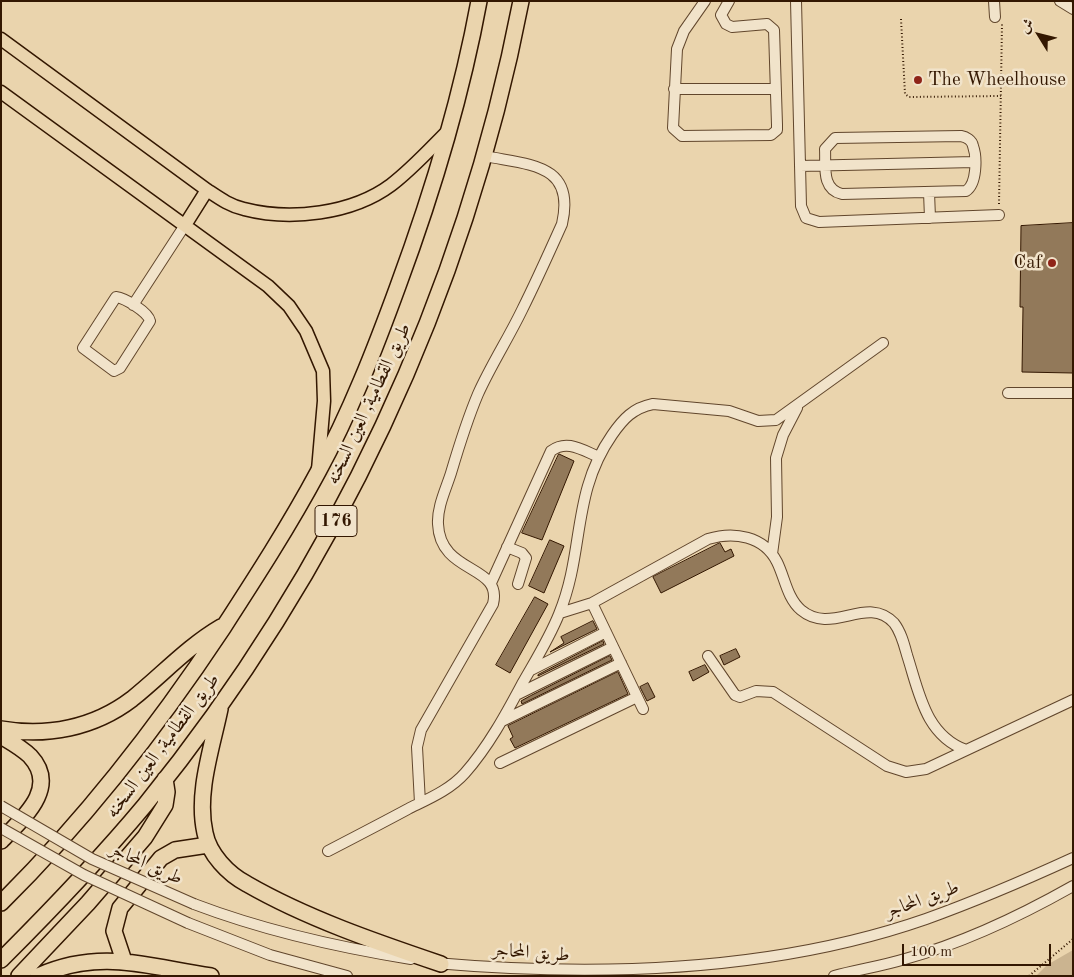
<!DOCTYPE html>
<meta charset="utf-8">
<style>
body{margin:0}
#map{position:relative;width:1074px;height:977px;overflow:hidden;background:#ead4ad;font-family:"Old Standard TT",Amiri,serif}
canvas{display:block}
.frame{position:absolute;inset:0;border:2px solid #331701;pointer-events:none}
.north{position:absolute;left:1014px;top:10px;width:50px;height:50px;-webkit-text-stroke:4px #f1e3ca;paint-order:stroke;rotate:306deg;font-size:14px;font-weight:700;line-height:20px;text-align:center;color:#331701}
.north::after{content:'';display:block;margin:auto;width:18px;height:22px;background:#331701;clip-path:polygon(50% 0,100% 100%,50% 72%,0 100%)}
.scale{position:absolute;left:902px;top:944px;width:149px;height:22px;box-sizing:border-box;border:2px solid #331701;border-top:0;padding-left:6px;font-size:15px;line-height:18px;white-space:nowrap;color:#331701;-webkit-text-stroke:4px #f1e3ca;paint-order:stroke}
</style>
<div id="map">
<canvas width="1074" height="977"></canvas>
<div class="frame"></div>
<div class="north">ش</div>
<div class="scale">100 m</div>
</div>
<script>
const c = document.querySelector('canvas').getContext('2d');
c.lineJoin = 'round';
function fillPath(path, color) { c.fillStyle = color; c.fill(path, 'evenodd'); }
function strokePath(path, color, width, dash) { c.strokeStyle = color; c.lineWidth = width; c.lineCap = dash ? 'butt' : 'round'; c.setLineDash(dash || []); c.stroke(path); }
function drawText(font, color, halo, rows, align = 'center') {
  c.font = font + ' "Old Standard TT",Amiri,serif'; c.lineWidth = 5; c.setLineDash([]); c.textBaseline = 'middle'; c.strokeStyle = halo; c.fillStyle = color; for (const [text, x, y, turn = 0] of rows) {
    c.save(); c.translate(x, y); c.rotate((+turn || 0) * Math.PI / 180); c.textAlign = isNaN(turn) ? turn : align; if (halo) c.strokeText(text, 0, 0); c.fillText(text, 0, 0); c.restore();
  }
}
fillPath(new Path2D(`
 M1073 950V976H1036L1047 965Z`), '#cbb490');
const building = new Path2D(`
 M1073 223V373L1022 372 1023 307H1020L1021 226Z
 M559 454 574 461 542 540 522 533Z
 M550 540 564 546 544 593 529 586Z
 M720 543 725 552 731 549 734 556 661 593 653 577Z
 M535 597 548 604 510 673 496 665Z
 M593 621 597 629 550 652 564 643 561 637Z
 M603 641 604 644 538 676V675Z
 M736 649 740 657 724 665 720 656Z
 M610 656 612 660 522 704 521 701 530 696Z
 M705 665 709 672 693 681 689 672Z
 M618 672 628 694 515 748 510 739 513 737 508 726Z
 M648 683 655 697 647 701 640 687Z`);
fillPath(building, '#92795a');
strokePath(building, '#331701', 1);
const minor = new Path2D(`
 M705 1 684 31 677 49 673 128 682 136 771 135 777 130V125L774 30 767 24 732 27 726 24 721 15 729 1
 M796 1 801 206 806 218 819 222 999 215
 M994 1 995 17
 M1060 1 1073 9
 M674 89H775
 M961 136C966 137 972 140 973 146 977 157 977 184 966 191L842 194C821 189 826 166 825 149L835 138Z
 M800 166 974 162
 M929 192 930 218
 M116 297C125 298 148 312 150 321L120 368 114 371 83 348Z
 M133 305 185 225
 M1008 393H1073
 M507 547 522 553 526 558 518 584
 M772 554 777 517 776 458 783 435 797 408
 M491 583 551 451C567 439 582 450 599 457
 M592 603 643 709
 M560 613 592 603 708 539C734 531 764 536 777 562 785 578 787 598 801 610 832 636 867 594 894 623 901 632 904 644 907 655 919 692 925 735 966 750
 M708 656 735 695 740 697 756 691 773 692 887 766 906 772 926 769 1073 700
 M531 670 606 632
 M518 694 613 647
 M502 721 621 663
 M500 763 637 697
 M420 803 417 747 421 730 493 604C503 564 440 575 438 524 437 507 446 489 451 473 459 446 467 420 478 394 491 365 508 339 522 310 536 282 549 253 562 224 576 163 528 165 485 156
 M328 851C355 837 382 823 408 809 428 799 450 790 465 773 488 747 506 714 522 684 535 661 549 639 559 614 585 551 571 494 612 435 623 419 633 408 653 404L729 411 758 421 776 420 883 343
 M194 904C265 931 336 947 411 959
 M188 923 270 955 347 976
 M435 963C597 977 771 973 926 919 976 901 1025 880 1073 858
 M834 976C857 970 882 966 905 959 963 943 1020 916 1073 886`);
const major = new Path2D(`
 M1 39 207 190C219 198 230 206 244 209 290 221 352 214 391 185 412 169 430 149 449 130
 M1 92 268 286 289 306 306 331 323 371 324 401 318 470
 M185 225 207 190`);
const highway = new Path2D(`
 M220 709C212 748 196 793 205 833 209 854 228 874 247 884 306 918 376 942 441 964
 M1 729C47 737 94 728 132 699 162 675 187 647 221 627
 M1 736C11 742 22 748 30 756 60 788 22 819 1 841
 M1 903C85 820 158 726 223 628 256 577 289 526 318 472 350 413 375 349 398 286 432 194 461 99 479 1
 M1 960C51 910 100 859 145 805 335 571 464 296 521 1
 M124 961 114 931 120 908 161 858 175 850 208 845
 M19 976 88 903 145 837 165 805 167 792 165 779
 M38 976C101 948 148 967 211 976`);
strokePath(minor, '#61462c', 12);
strokePath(major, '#331701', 15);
strokePath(highway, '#331701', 18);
strokePath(new Path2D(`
 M901 19 905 94 909 97 1001 96
 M999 204 1002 24
 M1029 976 1073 939`), '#331701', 2, [1, 2.5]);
strokePath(minor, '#f1e3ca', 10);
strokePath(major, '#ead4ad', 12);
strokePath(highway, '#ead4ad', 15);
const minorBridge = new Path2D(`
 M1 806 92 859 194 904
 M1 828 84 875 188 923`);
strokePath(minorBridge, '#61462c', 12, []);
strokePath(minorBridge, '#f1e3ca', 10);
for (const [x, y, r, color] of [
 [918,80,5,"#8f2418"],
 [1052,263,5,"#8f2418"]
]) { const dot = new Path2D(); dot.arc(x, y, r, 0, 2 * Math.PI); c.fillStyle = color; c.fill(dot); strokePath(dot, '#f1e3ca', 2); }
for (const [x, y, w] of [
 [336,521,42]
]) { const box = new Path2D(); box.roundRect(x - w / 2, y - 15.5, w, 31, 4); c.fillStyle = '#f1e3ca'; c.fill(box); strokePath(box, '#331701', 1); }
drawText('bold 18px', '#331701', null, [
 ["176",336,521]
]);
drawText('19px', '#331701', '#f1e3ca', [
 ["The Wheelhouse",928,80],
 ["Caf",1042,263,"right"]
], 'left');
drawText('19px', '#331701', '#f1e3ca', [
 ["طريق القطامية, العين السخنه",369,404,-65],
 ["طريق القطامية, العين السخنه",163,746,-53],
 ["طريق المحاجر",146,864,24],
 ["طريق المحاجر",922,900,-20],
 ["طريق المحاجر",531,953,4]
]);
</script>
